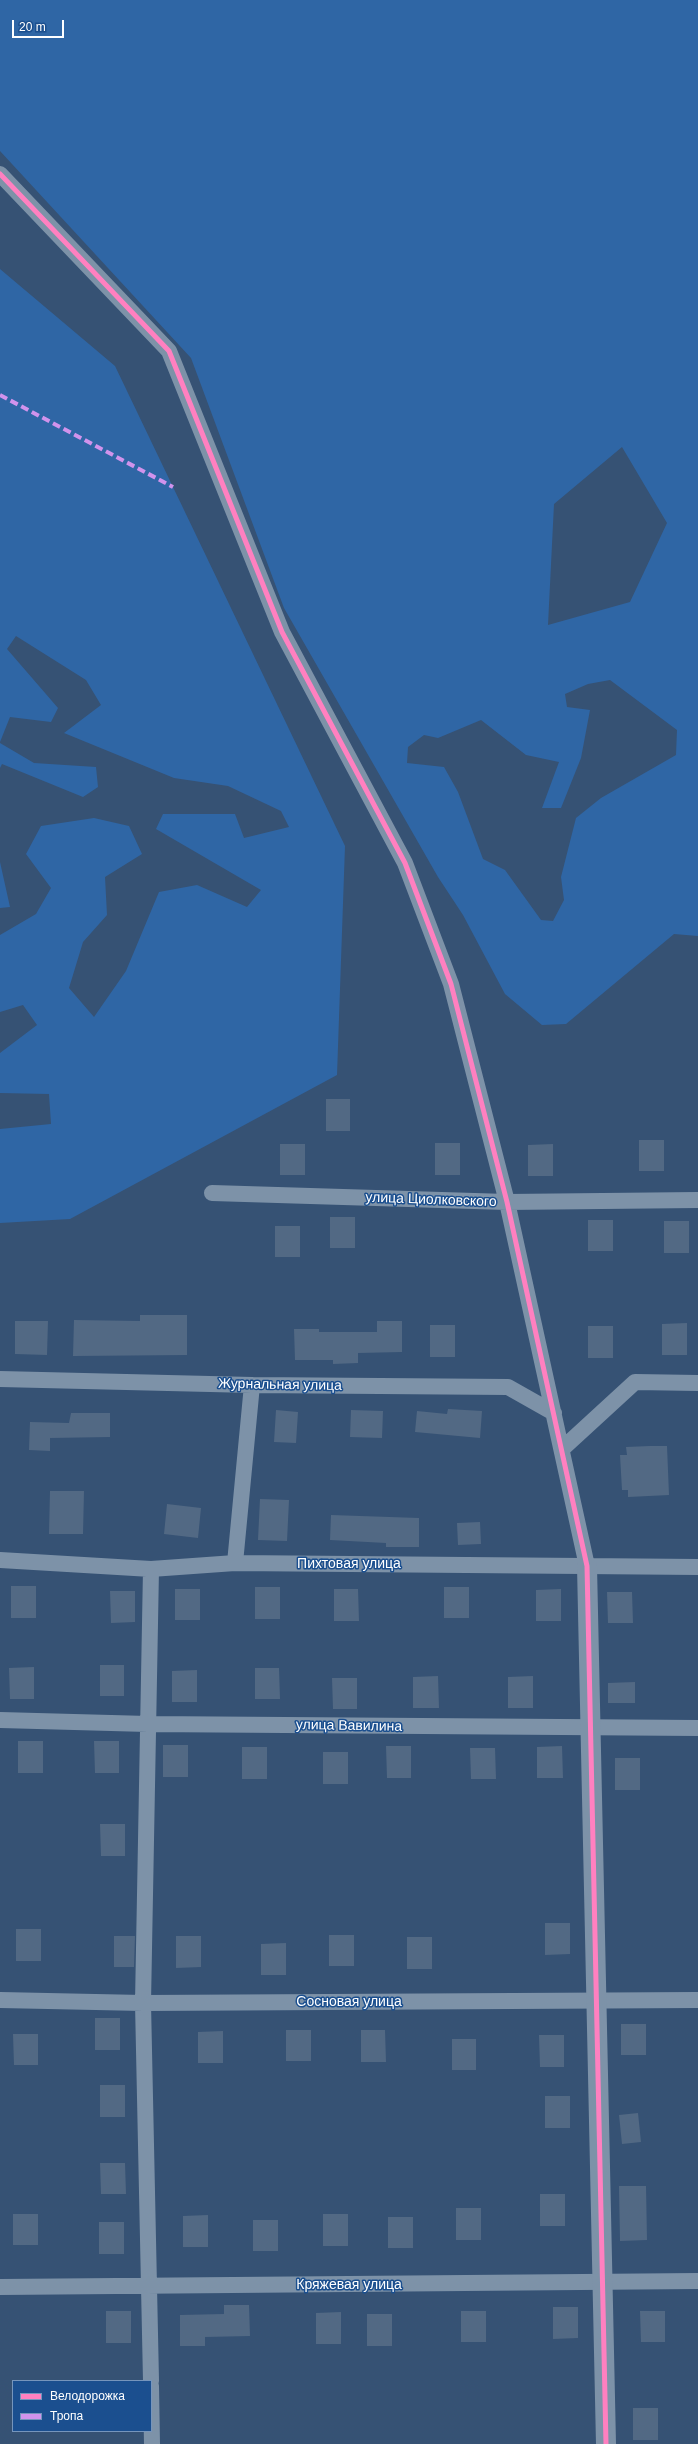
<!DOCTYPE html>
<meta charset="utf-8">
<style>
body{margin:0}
#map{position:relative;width:698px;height:2444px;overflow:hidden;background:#365274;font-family:Helvetica,sans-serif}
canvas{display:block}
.legend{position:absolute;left:12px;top:2380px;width:140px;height:52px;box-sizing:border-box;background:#1b4f8f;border:1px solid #7695bc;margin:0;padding:5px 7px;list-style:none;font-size:12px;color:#fff}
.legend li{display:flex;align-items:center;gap:8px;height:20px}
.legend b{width:20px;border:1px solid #7695bc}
.scale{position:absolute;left:12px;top:20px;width:52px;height:18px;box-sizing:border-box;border:2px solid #fff;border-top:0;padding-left:5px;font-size:12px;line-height:14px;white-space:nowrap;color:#fff;-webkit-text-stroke:3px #1b4f8f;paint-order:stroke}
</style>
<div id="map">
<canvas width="698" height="2444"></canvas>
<ul class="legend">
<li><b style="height:5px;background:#ff80c0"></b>Велодорожка</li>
<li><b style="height:5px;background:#d193ec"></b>Тропа</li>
</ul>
<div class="scale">20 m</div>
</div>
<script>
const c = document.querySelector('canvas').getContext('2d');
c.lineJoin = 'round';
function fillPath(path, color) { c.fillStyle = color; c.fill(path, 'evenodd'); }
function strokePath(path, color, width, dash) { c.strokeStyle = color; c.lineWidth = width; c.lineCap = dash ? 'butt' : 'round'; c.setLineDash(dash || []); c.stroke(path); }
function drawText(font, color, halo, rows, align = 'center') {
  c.font = font + ' Helvetica,sans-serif'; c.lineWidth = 3; c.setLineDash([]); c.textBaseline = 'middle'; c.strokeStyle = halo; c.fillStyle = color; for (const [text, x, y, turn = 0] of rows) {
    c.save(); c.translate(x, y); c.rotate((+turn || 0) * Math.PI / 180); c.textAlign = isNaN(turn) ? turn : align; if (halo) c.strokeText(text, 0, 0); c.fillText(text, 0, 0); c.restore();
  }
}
fillPath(new Path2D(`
 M0 0H698V936L674 934 566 1024 542 1025 505 994 463 915 438 877 284 608 191 358 0 151ZM622 447 667 523 630 602 548 625 554 504ZM610 680 677 730 676 755 601 798 576 818 561 877 564 900 553 921 541 920 505 870 483 859 458 792 444 767 407 763 408 747 424 735 438 738 481 720 526 755 559 762 542 808H561L581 758 590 710 567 707 565 694 588 684Z
 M0 269 115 366 345 846 337 1075 70 1219 0 1223V1129L51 1124 49 1094 0 1093V1053L37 1025 23 1005 0 1012V935L36 914 51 888 26 854 41 826 94 818 129 826 142 854 105 877 107 915 83 942 69 988 94 1017 126 971 159 892 197 885 247 907 261 890 156 829 163 814H235L244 838 289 827 281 811 228 786 174 778 64 733 101 705 86 680 16 636 7 649 58 708 51 722 10 717 0 742Z
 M0 743 34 763 96 767 98 787 83 797 2 764 0 768Z
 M0 862 10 907 0 908Z`), '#2f66a5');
fillPath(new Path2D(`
 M326 1099H350V1131H326Z
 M639 1140H664V1171H639Z
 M435 1143H460V1175H435Z
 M280 1144H305V1175H280Z
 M553 1144V1176H528V1145Z
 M330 1217H355V1248H330Z
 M588 1220H613V1251H588Z
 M664 1221H689V1253H664Z
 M275 1226H300V1257H275Z
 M140 1315H187V1355L73 1356 74 1320 140 1321Z
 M15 1321H48L47 1355 15 1354Z
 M377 1321H402V1352L358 1353V1363L333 1364V1360H295L294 1329H319V1332H377Z
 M687 1323V1355H662V1324Z
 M430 1325H455V1357H430Z
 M588 1326H613V1358H588Z
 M448 1409 482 1411 480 1438 415 1432 417 1411 447 1414Z
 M276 1410 298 1412 296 1443 274 1442Z
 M351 1410 383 1411 382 1438 350 1437Z
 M71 1413H110V1437L50 1438V1451L29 1450 30 1422 69 1423Z
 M650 1446H667L669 1495 628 1497V1490H622L620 1455H627L626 1447Z
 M50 1491H84L83 1534H49Z
 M260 1499 289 1500 287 1541 258 1540Z
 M167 1504 201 1508 198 1538 164 1534Z
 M331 1515 419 1518V1547H386V1543L330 1540Z
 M480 1522 481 1544 458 1545 457 1523Z
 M11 1586H36V1618H11Z
 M255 1587H280V1619H255Z
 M444 1587H469V1618H444Z
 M175 1589H200V1620H175Z
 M334 1589H358L359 1621H334Z
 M561 1589V1621H536V1590Z
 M110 1591H135V1622L111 1623Z
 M607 1592H632L633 1623H608Z
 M100 1665H124V1696H100Z
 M34 1667V1699H10L9 1668Z
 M255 1668H279L280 1699H255Z
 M197 1670V1702H172V1671Z
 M438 1676 439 1708H413V1677Z
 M533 1676V1708H508V1677Z
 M332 1678H357V1709H333Z
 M635 1682V1703H608V1683Z
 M18 1741H43V1773H18Z
 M94 1741H119V1773H95Z
 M163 1745H188V1777H163Z
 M386 1746H411V1778H387Z
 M562 1746 563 1778H537V1747Z
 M242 1747H267V1779H242Z
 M470 1748H495L496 1779H471Z
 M323 1752H348V1784H323Z
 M615 1758H640V1790H615Z
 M100 1824H125V1856H101Z
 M545 1923H570V1954L545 1955Z
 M16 1929H41V1961H16Z
 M329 1935H354V1966H329Z
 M114 1936H135L134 1967H114Z
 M176 1936H201V1967L176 1968Z
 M407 1937H432V1969H407Z
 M286 1943V1975H261V1944Z
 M95 2018H120V2050H95Z
 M621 2024H646V2055H621Z
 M286 2030H311V2061H286Z
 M361 2030H385L386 2062H361Z
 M223 2031V2063H198V2032Z
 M13 2034H38V2065H14Z
 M539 2035H564V2067H540Z
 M452 2039H476V2070H452Z
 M100 2085H125V2117H100Z
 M545 2096H570V2128H545Z
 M638 2113 641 2142 622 2144 619 2115Z
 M100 2163H125L126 2194H101Z
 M619 2186H646L647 2240 620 2241Z
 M540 2194H565V2226H540Z
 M456 2208H481V2240H456Z
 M13 2214H38V2245H13Z
 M323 2214H348V2246H323Z
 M208 2215V2247H183V2216Z
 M388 2217H413V2248H388Z
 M253 2220H278V2251H253Z
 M99 2222H124V2254H99Z
 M224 2305H249L250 2336 205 2337V2346H180V2315L224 2314Z
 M553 2307H578V2338L553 2339Z
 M106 2311H131V2343H106Z
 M461 2311H486V2342H461Z
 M640 2311H665V2342H641Z
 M341 2312V2344H316V2313Z
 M367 2314H392V2346H367Z
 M633 2408H658V2440H633Z`), '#526984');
strokePath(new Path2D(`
 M0 174 169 351 282 632 405 863 451 984 507 1202 587 1566
 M212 1193 507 1202 698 1200
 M0 1379 252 1385 508 1387 554 1413
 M562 1449 635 1382 698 1383
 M0 1560 151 1569 235 1563 698 1567
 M235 1563 252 1385
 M0 1720 148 1724 698 1728
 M0 2000 143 2003 698 2000
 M0 2287 698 2281
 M151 2381 143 2003 151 1569
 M151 2386 152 2444`), '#7d92a8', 16);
strokePath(new Path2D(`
 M587 1566 606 2444`), '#7d92a8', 20);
strokePath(new Path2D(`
 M0 395 173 487`), '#d193ec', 4, [8, 4]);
strokePath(new Path2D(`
 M0 174 169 351 282 632 405 863 451 984 507 1202 587 1566 606 2444`), '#ff80c0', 5);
drawText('14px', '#fff', '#1b4f8f', [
 ["улица Циолковского",431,1200,2],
 ["Журнальная улица",280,1385,1],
 ["Пихтовая улица",349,1564],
 ["улица Вавилина",349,1726,1],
 ["Сосновая улица",349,2002],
 ["Кряжевая улица",349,2285]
]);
</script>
